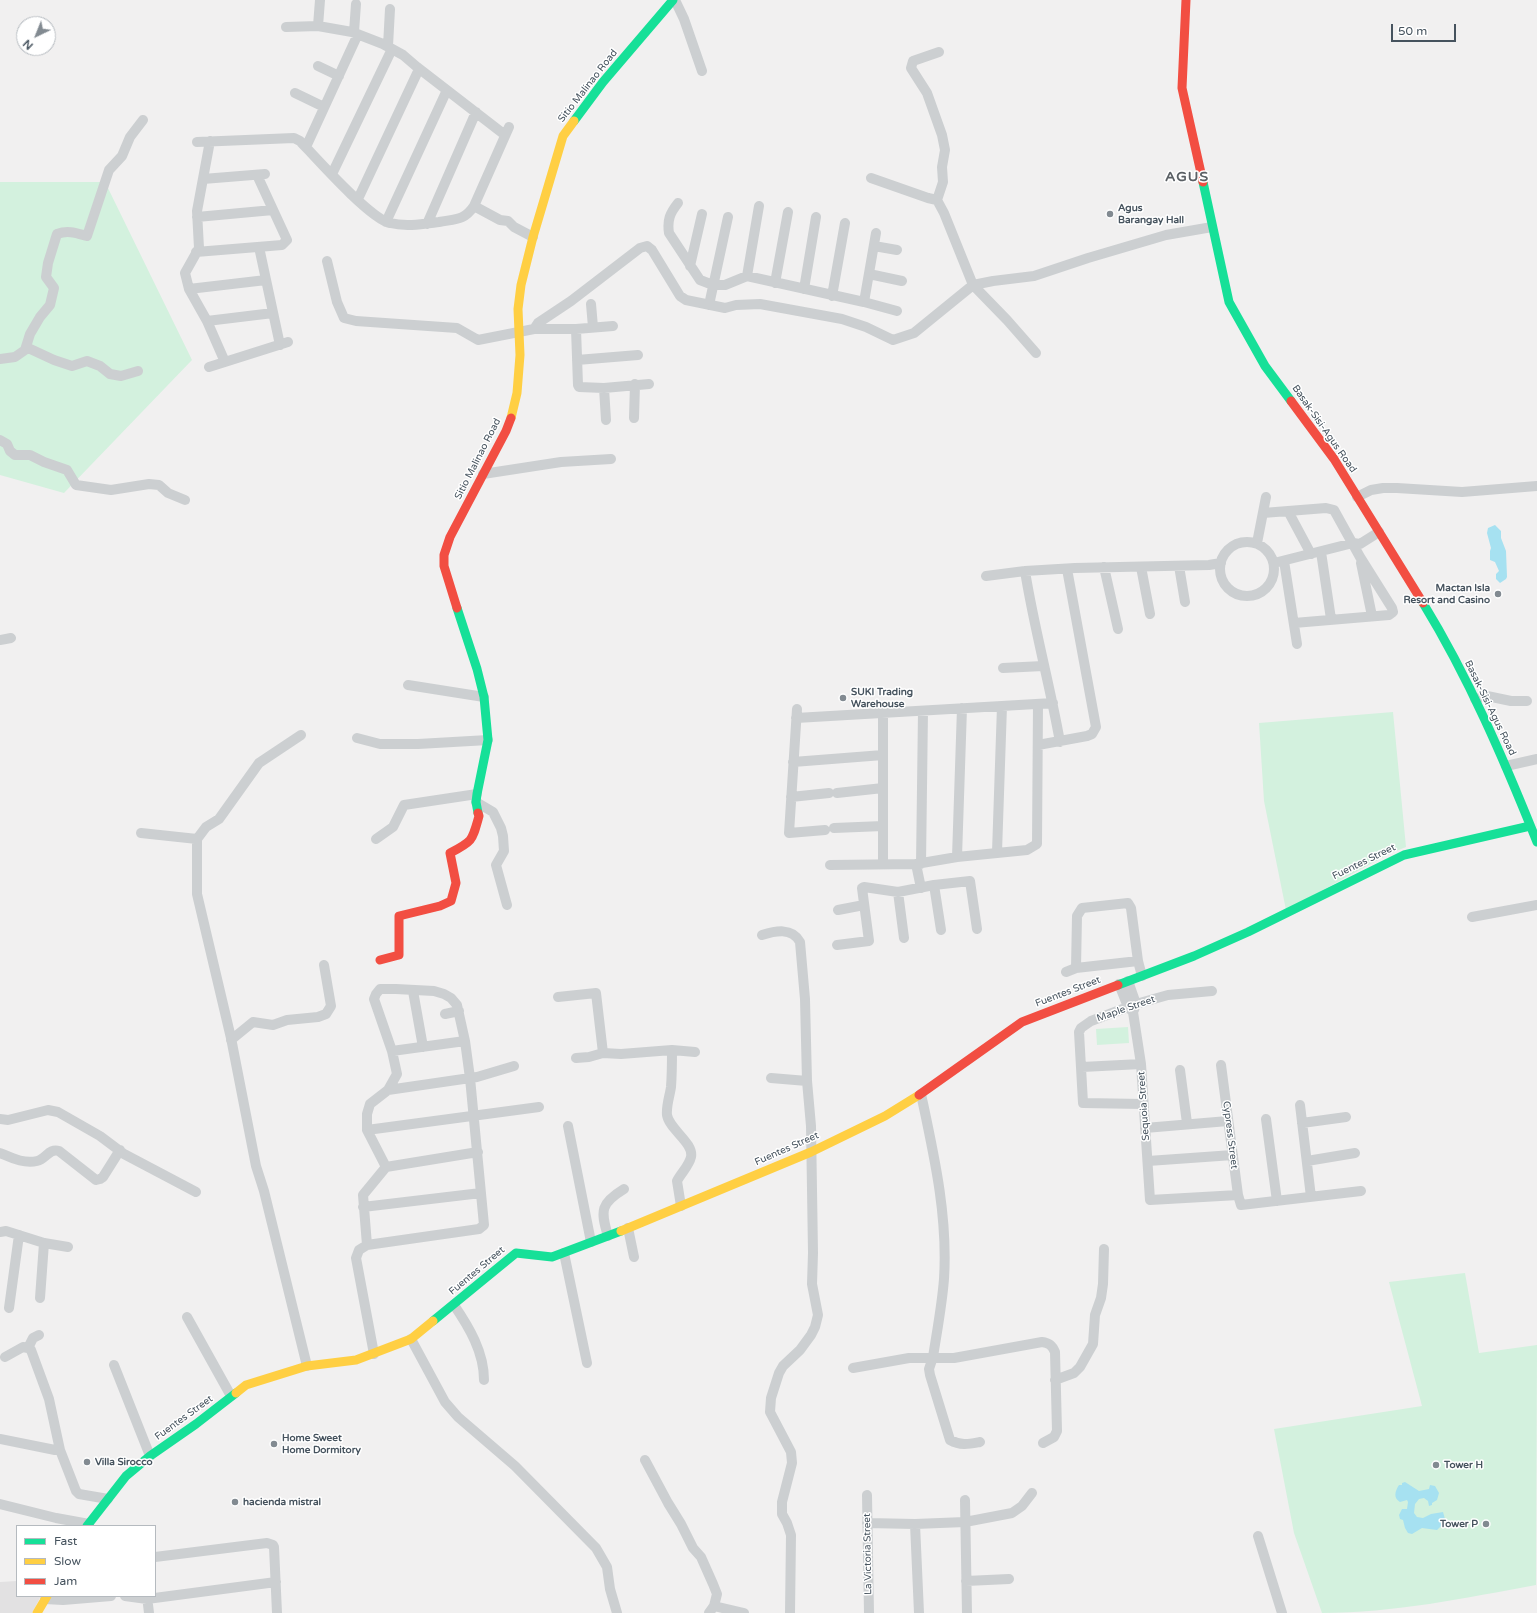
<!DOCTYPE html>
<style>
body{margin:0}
#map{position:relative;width:1537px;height:1613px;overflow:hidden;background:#f1f0f0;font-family:"Varela Round",sans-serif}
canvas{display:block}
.legend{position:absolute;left:16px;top:1525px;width:140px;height:72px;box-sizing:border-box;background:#fff;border:1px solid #b5babf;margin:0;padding:5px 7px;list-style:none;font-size:12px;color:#46535e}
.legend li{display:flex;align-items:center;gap:8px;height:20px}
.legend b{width:20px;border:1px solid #b5babf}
.north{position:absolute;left:16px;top:16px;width:40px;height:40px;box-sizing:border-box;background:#fff;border:1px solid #b5babf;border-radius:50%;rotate:223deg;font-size:11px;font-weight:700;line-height:16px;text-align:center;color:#46535e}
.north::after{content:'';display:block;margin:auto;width:14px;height:18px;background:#828a91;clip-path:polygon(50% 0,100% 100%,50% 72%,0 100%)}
.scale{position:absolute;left:1391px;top:24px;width:65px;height:18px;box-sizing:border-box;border:2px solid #46535e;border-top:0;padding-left:5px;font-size:12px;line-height:14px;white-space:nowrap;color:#46535e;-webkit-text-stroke:3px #fff;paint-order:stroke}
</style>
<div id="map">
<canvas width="1537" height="1613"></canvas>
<ul class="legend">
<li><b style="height:5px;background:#16e098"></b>Fast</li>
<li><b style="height:5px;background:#ffcf43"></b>Slow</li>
<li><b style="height:5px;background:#f24e42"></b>Jam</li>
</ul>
<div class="north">N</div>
<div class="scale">50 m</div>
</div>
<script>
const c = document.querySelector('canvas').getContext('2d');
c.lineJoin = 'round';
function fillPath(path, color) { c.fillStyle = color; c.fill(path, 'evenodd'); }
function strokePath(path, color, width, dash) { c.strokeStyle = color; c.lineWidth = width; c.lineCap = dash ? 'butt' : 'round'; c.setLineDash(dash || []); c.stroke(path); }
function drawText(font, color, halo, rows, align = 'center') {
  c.font = font + ' "Varela Round",sans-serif'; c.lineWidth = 3; c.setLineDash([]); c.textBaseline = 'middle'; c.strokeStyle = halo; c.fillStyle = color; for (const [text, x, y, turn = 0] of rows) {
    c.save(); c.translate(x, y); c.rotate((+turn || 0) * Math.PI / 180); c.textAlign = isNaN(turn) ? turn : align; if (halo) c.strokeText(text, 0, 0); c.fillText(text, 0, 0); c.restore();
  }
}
fillPath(new Path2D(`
 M17 1581V1596H41L32 1613H0V1582Z`), '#e2e1e2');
fillPath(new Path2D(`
 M0 182H105L192 360 64 493 0 475Z
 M1393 712 1406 847 1389 854 1286 910 1264 801 1259 723Z
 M1128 1027 1129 1043 1097 1045 1096 1029Z
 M1465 1273 1479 1353 1537 1345 1536 1585C1465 1598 1394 1613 1322 1613L1294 1533 1274 1429 1422 1406 1389 1282Z`), '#d3f1de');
fillPath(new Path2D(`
 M1495 525 1501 531V538L1506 551 1507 577 1506 579 1500 583 1496 579V574L1499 571 1495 562 1490 560V551L1491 548 1487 533 1488 528Z
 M1405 1482 1419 1491 1429 1489 1430 1485 1435 1486 1439 1493 1437 1500 1432 1503V1505L1429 1506 1428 1501 1424 1498 1419 1499 1415 1504 1414 1513 1417 1517 1423 1518 1431 1514 1443 1512 1445 1519 1444 1523 1437 1530 1422 1528 1412 1534 1408 1533 1405 1528 1403 1520 1400 1519 1399 1515 1402 1509H1407L1408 1502 1407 1500 1400 1502C1393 1498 1395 1491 1399 1485H1402V1483Z`), '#a6e1f1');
strokePath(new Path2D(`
 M675 0 684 19 702 71
 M318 26 320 0
 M286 27 318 26 352 32 383 44 403 55 417 67 505 135
 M354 32 356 4
 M388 46 390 9
 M939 52 913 61 911 68 927 93 942 135 945 150 942 167 943 182 937 200 944 213 973 285 1007 320 1036 353
 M318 66 339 76
 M295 93 324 107
 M210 141 197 211 199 248 185 273 189 289 207 321 225 362
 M197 142 294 138 300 141C317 159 370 219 390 223 406 227 423 224 439 222 455 219 464 221 474 206L509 127
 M306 147 358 34
 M332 174 392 49
 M871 178 928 198 937 200
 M203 179 265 174
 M358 199 419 69
 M678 203C670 213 667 220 669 233L700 280 713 285H725L747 276 864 302 897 311
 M474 206 500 220 508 221 514 227 533 237
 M197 217 273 210
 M386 222 447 90
 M427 224 476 112
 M874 246 897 250
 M259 247 280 345
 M196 252 282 245 287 240 257 175
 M327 261 337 302 344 318 356 321 457 328 478 340 534 329H576L613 326
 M690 266 702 214
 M869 274 902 281
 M747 276 759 206
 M775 283 788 212
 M189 289 266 280
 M804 289 816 217
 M832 296 845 223
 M864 302 876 233
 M591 304 593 327
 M709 305 728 217
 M207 321 273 313
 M534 329 538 323 571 301 640 248 647 246 652 250 680 296 686 300 725 308 736 305 760 304 842 319 866 327 893 340 914 333 973 285 993 281 1034 276 1088 258 1166 235 1212 227
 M576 329 578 385 579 387 604 388 649 384
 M26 347 54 360 72 366 87 361 100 366 110 374 121 376 138 371
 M0 359 15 357 25 350 30 334 40 317 50 305 54 288 46 277 48 263 57 234C68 230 76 233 87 236L109 170 122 156 130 137 143 120
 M577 360 638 355
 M209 367 288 342
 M604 388 606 420
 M634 418 635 384
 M0 440 7 444 10 451 15 455H30L44 462 67 470 76 485 111 490 149 484 159 485 168 493 185 500
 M483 474 561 462 611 459
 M1357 497 1371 490 1383 488H1397L1462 492 1537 486
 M1288 511 1311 554
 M1263 513 1326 508 1334 510 1360 557 1392 608 1393 612 1389 615 1294 623
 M1220 569a27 27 0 1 1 54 0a27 27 0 1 1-54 0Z
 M1257 543 1266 497
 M1321 552 1331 619
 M1284 561 1297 644
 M1274 563 1353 543 1360 544 1379 532
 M1361 563 1372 616
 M1179 566 1185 602
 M1104 567 1118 629
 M1141 567 1150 614
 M1025 571C1034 628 1050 685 1060 742
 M986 576 1025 571 1075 568 1209 565 1221 563
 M0 640 11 638
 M1003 668 1043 666
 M408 685 484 697
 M1475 699 1487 696 1511 701H1527
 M797 709 789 833 825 830
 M796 718 1053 703
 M301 735 259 763 219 819 206 827 197 839V894L231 1038 256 1166 264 1191 307 1366
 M357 738 380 744H418L488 740
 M1038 745 1087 736 1092 734 1096 727 1067 569
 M793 762 883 755
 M1506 766 1537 759
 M837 793 883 788
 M791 797 829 793
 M476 802 493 812 501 828 503 836 504 851 496 865 507 905
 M834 828 883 826
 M141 833 197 839
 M376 839 393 827 404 805 477 794
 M997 852 1002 706
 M957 857 962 708
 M883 864V713
 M916 864 921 888
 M921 864 923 711
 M830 865 916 864 957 857 1027 850 1037 844 1038 704
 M934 885 941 930
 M898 892 904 938
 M838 910 864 905
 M1472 917 1537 905
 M762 935C775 931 792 927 800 942L805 999 807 1081 811 1126 813 1253 812 1284 818 1315 815 1327 811 1335 800 1350 783 1366 779 1373 771 1398 770 1412 791 1452 792 1463 782 1502V1514L787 1523 791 1535 790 1613
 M837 945 869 941 862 888 864 887 898 892 934 885 970 881 977 929
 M1076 968 1077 916 1082 908 1128 903 1131 908 1138 961 1142 976
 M1066 972 1076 968 1138 961
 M1128 981 1136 1004 1134 1010
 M1119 984 1128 1007 1133 1012 1141 1064 1150 1200 1238 1195
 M413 991 423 1047
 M558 997 596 993 603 1053
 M445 1014 459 1011
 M231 1040 253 1022 273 1025 287 1020 318 1017 326 1014 331 1006 324 965
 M672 1050C672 1062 672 1074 671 1087 670 1095 666 1106 667 1115 669 1129 694 1143 691 1157 689 1166 681 1173 677 1181L681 1206
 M392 1051 465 1041
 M576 1058 589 1057 603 1053 621 1054 672 1050 695 1052
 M1221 1065 1238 1195 1241 1205 1361 1191
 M1082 1067 1141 1064
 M1180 1070 1187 1123
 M771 1078 807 1081
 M388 1090 477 1077 514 1066
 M921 1094C934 1155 948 1216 944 1279 942 1305 937 1331 933 1357L929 1369 930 1375 950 1440C961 1446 969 1444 980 1442
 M1143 1104 1083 1103 1079 1032 1081 1028 1091 1021 1136 1004 1168 995 1212 991
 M1300 1105 1311 1197
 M0 1119 8 1120 48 1110 58 1112 100 1136 124 1154 196 1192
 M1266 1119 1277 1201
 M1302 1123 1346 1117
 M568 1126 591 1242
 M1145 1128 1228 1121
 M367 1130 539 1107
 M0 1153C12 1158 24 1164 37 1161 46 1159 49 1148 59 1151L96 1180 100 1179 103 1177 120 1150
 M1148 1161 1233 1155
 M1307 1161 1355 1153
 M386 1167 478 1152
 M363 1207 481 1193
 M628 1228 634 1257
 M0 1232 6 1231 44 1243 68 1247
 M608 1236C600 1210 601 1203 624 1189
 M367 1245 363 1195 386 1167 367 1130V1114L370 1104 388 1090 397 1074 392 1051 374 999 376 994 380 989H396L434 991 444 994 451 998 457 1005 465 1041 470 1078 484 1225 479 1229 367 1245 359 1250 356 1258 374 1354
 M564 1253 587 1363
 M40 1298 44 1243
 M454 1305C469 1327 484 1352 484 1380
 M9 1308 19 1235
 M187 1317 231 1396
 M411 1339 445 1402 458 1417 515 1466 596 1548 607 1567 610 1589 617 1613
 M28 1348 33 1338 39 1335
 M5 1357 23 1347 28 1348 31 1350 49 1399 60 1450 76 1491 79 1494 108 1499
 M114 1365 150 1456
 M853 1368 909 1358H954L1042 1342C1049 1343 1052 1345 1055 1352L1057 1431 1054 1437 1043 1443
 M1055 1380 1074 1373 1080 1367 1093 1344 1095 1315 1101 1298 1103 1284 1104 1249
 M0 1439 55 1450H60
 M645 1460 668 1503 681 1524 693 1548 701 1557 713 1584 717 1594 714 1606 709 1613
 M867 1495 869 1613
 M965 1500 967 1613
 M0 1504 56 1518 89 1524
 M867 1523 915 1524 965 1522 1012 1513 1022 1506 1032 1493
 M915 1524 919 1613
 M1258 1536 1282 1613
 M155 1557 267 1543 273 1545 274 1547 277 1613
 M966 1581 1009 1579
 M125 1596 147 1599 276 1582
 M147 1596 149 1613
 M45 1599 63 1600 111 1596
 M714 1606 744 1613`), '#cccfd1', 10);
strokePath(new Path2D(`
 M574 121 603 82 673 0
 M1203 182 1229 302 1265 366 1291 401
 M1423 603C1469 678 1504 760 1537 842
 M457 608 477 669 484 697 488 740 477 794 476 802 478 813
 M1118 985 1194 956 1248 932 1404 855 1530 826
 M433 1321 516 1253 552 1257 621 1231
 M87 1526 126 1476 150 1456 196 1424 236 1393`), '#16e098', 9);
strokePath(new Path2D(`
 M511 418 517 393 520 355 518 309 521 285 533 237 563 136 574 121
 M621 1231 811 1152 885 1116 919 1095
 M236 1393 246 1385 307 1366 356 1360 411 1339 433 1321
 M37 1613 47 1596`), '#ffcf43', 9);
strokePath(new Path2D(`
 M1186 0 1182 88 1203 182
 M1291 401 1334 459 1423 603
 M457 608 444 566V555L450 537 506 431 511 418
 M380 960 399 955V916L440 906 451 901 456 883 450 853C473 841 472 841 479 816L478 813
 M919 1095 1022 1022 1118 985`), '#f24e42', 9);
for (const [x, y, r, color] of [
 [1110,214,4,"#828a91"],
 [1498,594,4,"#828a91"],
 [843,698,4,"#828a91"],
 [274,1444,4,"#828a91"],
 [87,1462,4,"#828a91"],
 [1436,1465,4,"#828a91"],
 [235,1502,4,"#828a91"],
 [1486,1524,4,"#828a91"]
]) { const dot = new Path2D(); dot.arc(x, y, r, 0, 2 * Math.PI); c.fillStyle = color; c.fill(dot); strokePath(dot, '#fff', 1.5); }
drawText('10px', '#46535e', '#fff', [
 ["Sitio Malinao Road",588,86,-52],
 ["Basak-Sisi-Agus Road",1324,429,55],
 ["Sitio Malinao Road",478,459,-63],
 ["Basak-Sisi-Agus Road",1490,708,64],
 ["Fuentes Street",1364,862,-26],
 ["Fuentes Street",1068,992,-21],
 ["Maple Street",1126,1009,-19],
 ["Sequoia Street",1144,1106,-94],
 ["Cypress Street",1230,1135,83],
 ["Fuentes Street",787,1149,-24],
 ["Fuentes Street",477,1271,-40],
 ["Fuentes Street",184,1418,-36],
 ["La Victoria Street",868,1554,-91]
]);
drawText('bold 10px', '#46535e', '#fff', [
 ["Agus",1118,208],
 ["Barangay Hall",1118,220],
 ["Mactan Isla",1490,588,"right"],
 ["Resort and Casino",1490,600,"right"],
 ["SUKI Trading",851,692],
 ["Warehouse",851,704],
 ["Home Sweet",282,1438],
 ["Home Dormitory",282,1450],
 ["Villa Sirocco",95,1462],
 ["Tower H",1444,1465],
 ["hacienda mistral",243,1502],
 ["Tower P",1478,1524,"right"]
], 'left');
c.letterSpacing = '1px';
drawText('bold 14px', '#5b6065', '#fff', [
 ["AGUS",1187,177]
]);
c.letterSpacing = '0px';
</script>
